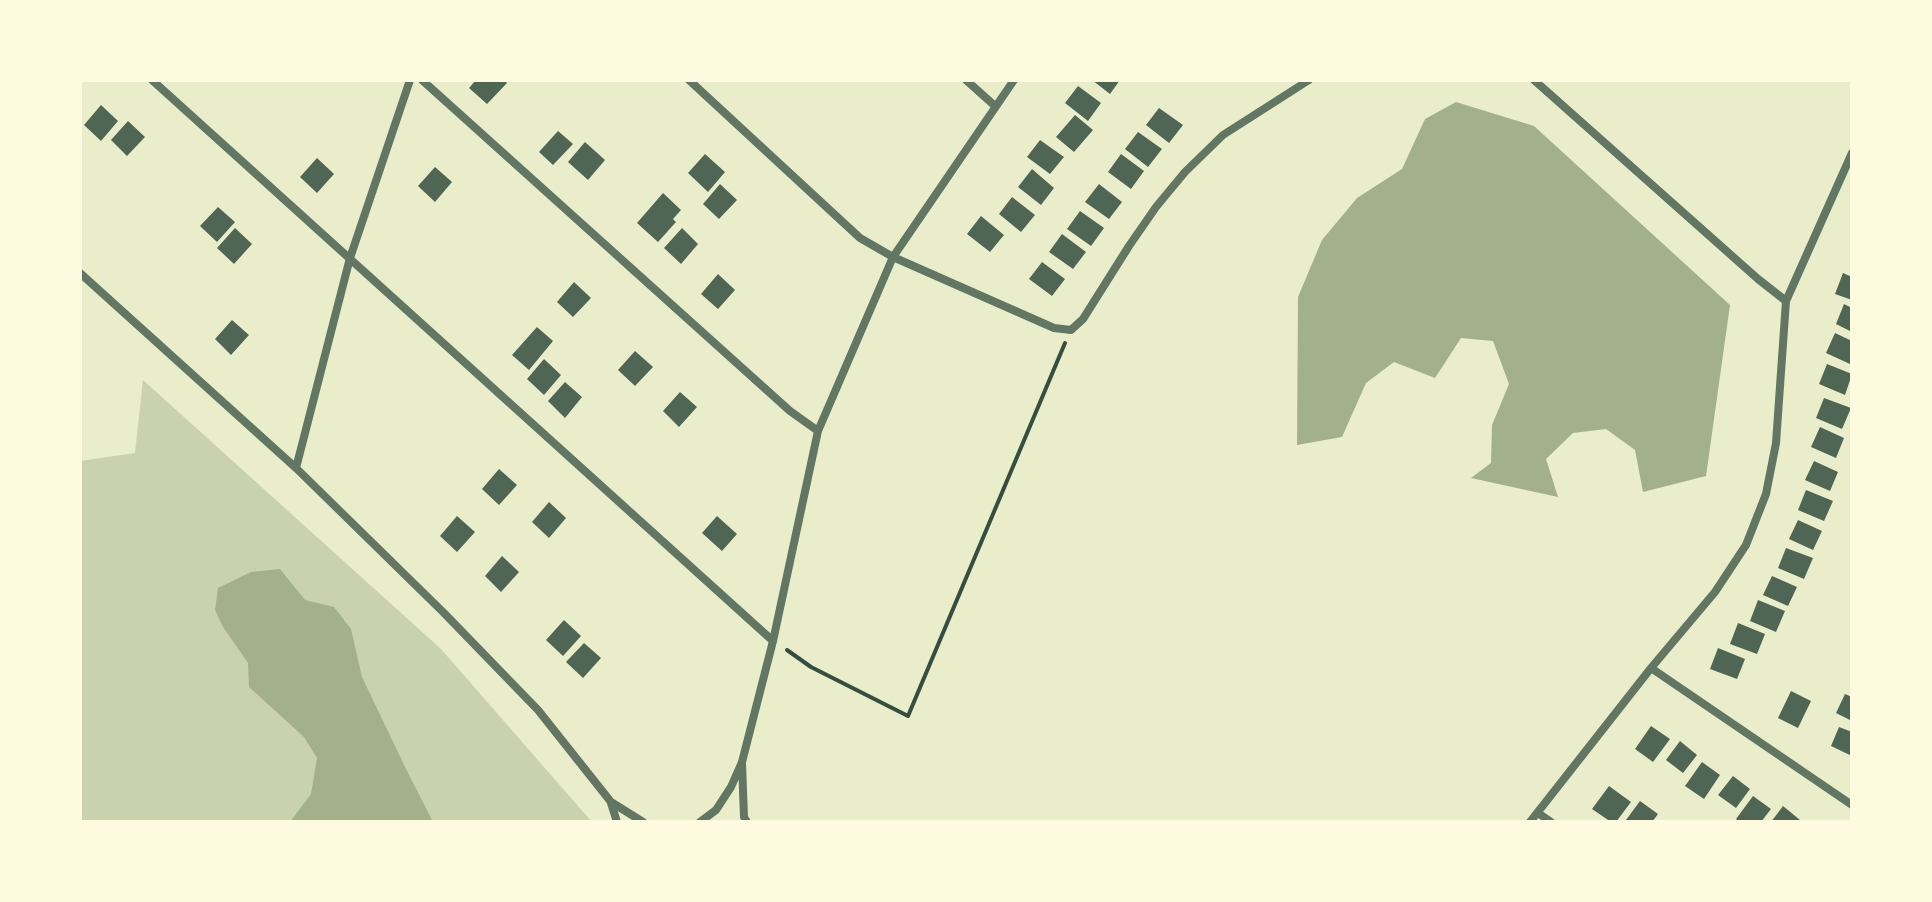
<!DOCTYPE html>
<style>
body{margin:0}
#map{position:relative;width:1932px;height:902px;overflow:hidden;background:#e9edc9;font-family:"Space Grotesk",sans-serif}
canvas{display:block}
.frame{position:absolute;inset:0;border:82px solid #fefae0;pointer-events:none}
</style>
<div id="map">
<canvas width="1932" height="902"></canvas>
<div class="frame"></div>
</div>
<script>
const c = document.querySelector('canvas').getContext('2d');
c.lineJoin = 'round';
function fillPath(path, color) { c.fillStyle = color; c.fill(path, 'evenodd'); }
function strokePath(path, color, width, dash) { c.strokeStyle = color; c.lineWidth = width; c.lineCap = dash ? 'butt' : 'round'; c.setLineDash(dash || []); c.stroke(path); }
fillPath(new Path2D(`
 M143 380 441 649 592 822H80V461L135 453Z`), '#cad2ad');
fillPath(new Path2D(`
 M1456 102 1534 126 1730 305 1706 476 1643 492 1635 450 1606 429 1573 433 1546 459 1558 497 1471 478 1491 463 1492 425 1509 384 1493 341 1461 338 1435 378 1394 362 1366 383 1342 437 1297 445 1298 297 1322 240 1357 198 1402 169 1425 119Z
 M280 569 305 600 334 607 351 629 362 677 406 769 433 822H290L311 794 317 758 304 737 249 687 248 663 223 627 215 610 218 588 251 572Z`), '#a3b18a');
fillPath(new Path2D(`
 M476 80H504L507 83 487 104 469 88Z
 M1092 80H1120L1110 94Z
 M1078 86 1101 103 1088 121 1065 103Z
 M101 105 118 121 101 141 84 125Z
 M1159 108 1183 125 1169 143 1146 125Z
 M1075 115 1093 130 1074 152 1056 137Z
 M128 121 145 137 127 156 111 140Z
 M558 131 573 144 553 165 539 152Z
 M1138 132 1162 149 1148 167 1125 149Z
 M1040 140 1064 157 1050 174 1027 157Z
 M585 142 605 160 588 180 568 162Z
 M705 154 725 172 708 192 688 173Z
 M1121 154 1144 171 1131 189 1108 172Z
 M317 158 334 174 317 193 300 177Z
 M435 167 452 182 435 202 418 186Z
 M1032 169 1054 188 1041 205 1018 187Z
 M720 184 737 200 719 219 703 204Z
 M1099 184 1122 202 1109 219 1085 202Z
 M663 193 681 210 673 219 676 222 658 242 637 223Z
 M1012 197 1035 215 1021 232 999 214Z
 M218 207 235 222 217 242 200 226Z
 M1080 211 1104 228 1091 246 1067 229Z
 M981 216 1004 235 990 252 967 234Z
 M235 228 252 244 234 264 217 248Z
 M682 228 698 244 681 264 664 248Z
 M1062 234 1086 252 1073 269 1049 252Z
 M1042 262 1065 279 1052 296 1029 279Z
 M1843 273 1852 277V300L1835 294Z
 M718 274 735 290 718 309 701 294Z
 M574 282 591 298 573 317 557 302Z
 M1844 304 1852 308V332L1836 324Z
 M232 320 249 335 231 355 215 339Z
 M537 327 553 341 529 370 512 355Z
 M1835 333 1852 341 1850 364 1826 353Z
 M635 351 653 367 635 386 618 370Z
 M544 359 561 375 544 395 527 379Z
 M1827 364 1852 374 1845 395 1819 384Z
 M565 382 582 397 565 418 548 401Z
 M680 392 697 407 679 427 663 411Z
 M1824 398 1851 408 1842 429 1816 418Z
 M1820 427 1844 438 1836 458 1811 447Z
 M1814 461 1838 472 1830 491 1805 480Z
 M499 469 517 485 499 505 482 489Z
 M1806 490 1833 501 1824 521 1798 510Z
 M549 502 566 518 549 538 532 522Z
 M457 516 475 532 457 552 440 536Z
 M717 516 737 534 722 551 702 533Z
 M1798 520 1822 531 1813 550 1789 539Z
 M1786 548 1813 558 1804 579 1778 568Z
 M502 556 519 572 501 592 485 576Z
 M1772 576 1797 587 1788 606 1763 595Z
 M1758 600 1785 611 1776 632 1750 621Z
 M564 620 581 636 563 656 546 640Z
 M1738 623 1765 634 1757 654 1730 644Z
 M584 643 601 658 583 678 566 662Z
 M1718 648 1745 659 1737 679 1710 669Z
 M1791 691 1811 701 1798 728 1778 718Z
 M1845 694 1852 697V721L1836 713Z
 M1651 726 1670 739 1653 762 1635 749Z
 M1839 727 1852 732V756L1831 746Z
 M1680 741 1697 755 1683 773 1666 760Z
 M1702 762 1720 775 1704 799 1685 786Z
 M1733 776 1750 789 1736 808 1718 795Z
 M1609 786 1631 802 1616 822H1611L1592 809Z
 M1753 796 1771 809 1761 822H1740L1736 819Z
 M1640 801 1658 814 1652 822H1629L1626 820Z
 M1783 806 1800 820 1798 822H1771Z`), '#4f6655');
strokePath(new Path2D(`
 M787 650 811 667 908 716 1065 343`), '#344e41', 4);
strokePath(new Path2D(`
 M152 80 773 641
 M422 80 790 411 818 431
 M689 80 860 238 893 257 1054 328 1071 330 1083 319 1129 246 1156 207 1185 172 1223 135 1309 80
 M966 80 995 106
 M1534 80 1758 279 1786 301
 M80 273 296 468 444 613 538 710 611 802 643 822
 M296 468 350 258 410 80
 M1651 668 1852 805
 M742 763 744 817 747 822
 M611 803 617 822
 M1538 813 1551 822
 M700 822 716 810 731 787 742 762 773 641 818 431 893 257 1014 80
 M1530 822 1651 668 1715 592 1746 545 1766 494 1776 443 1786 301 1852 153`), '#617663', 8);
</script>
